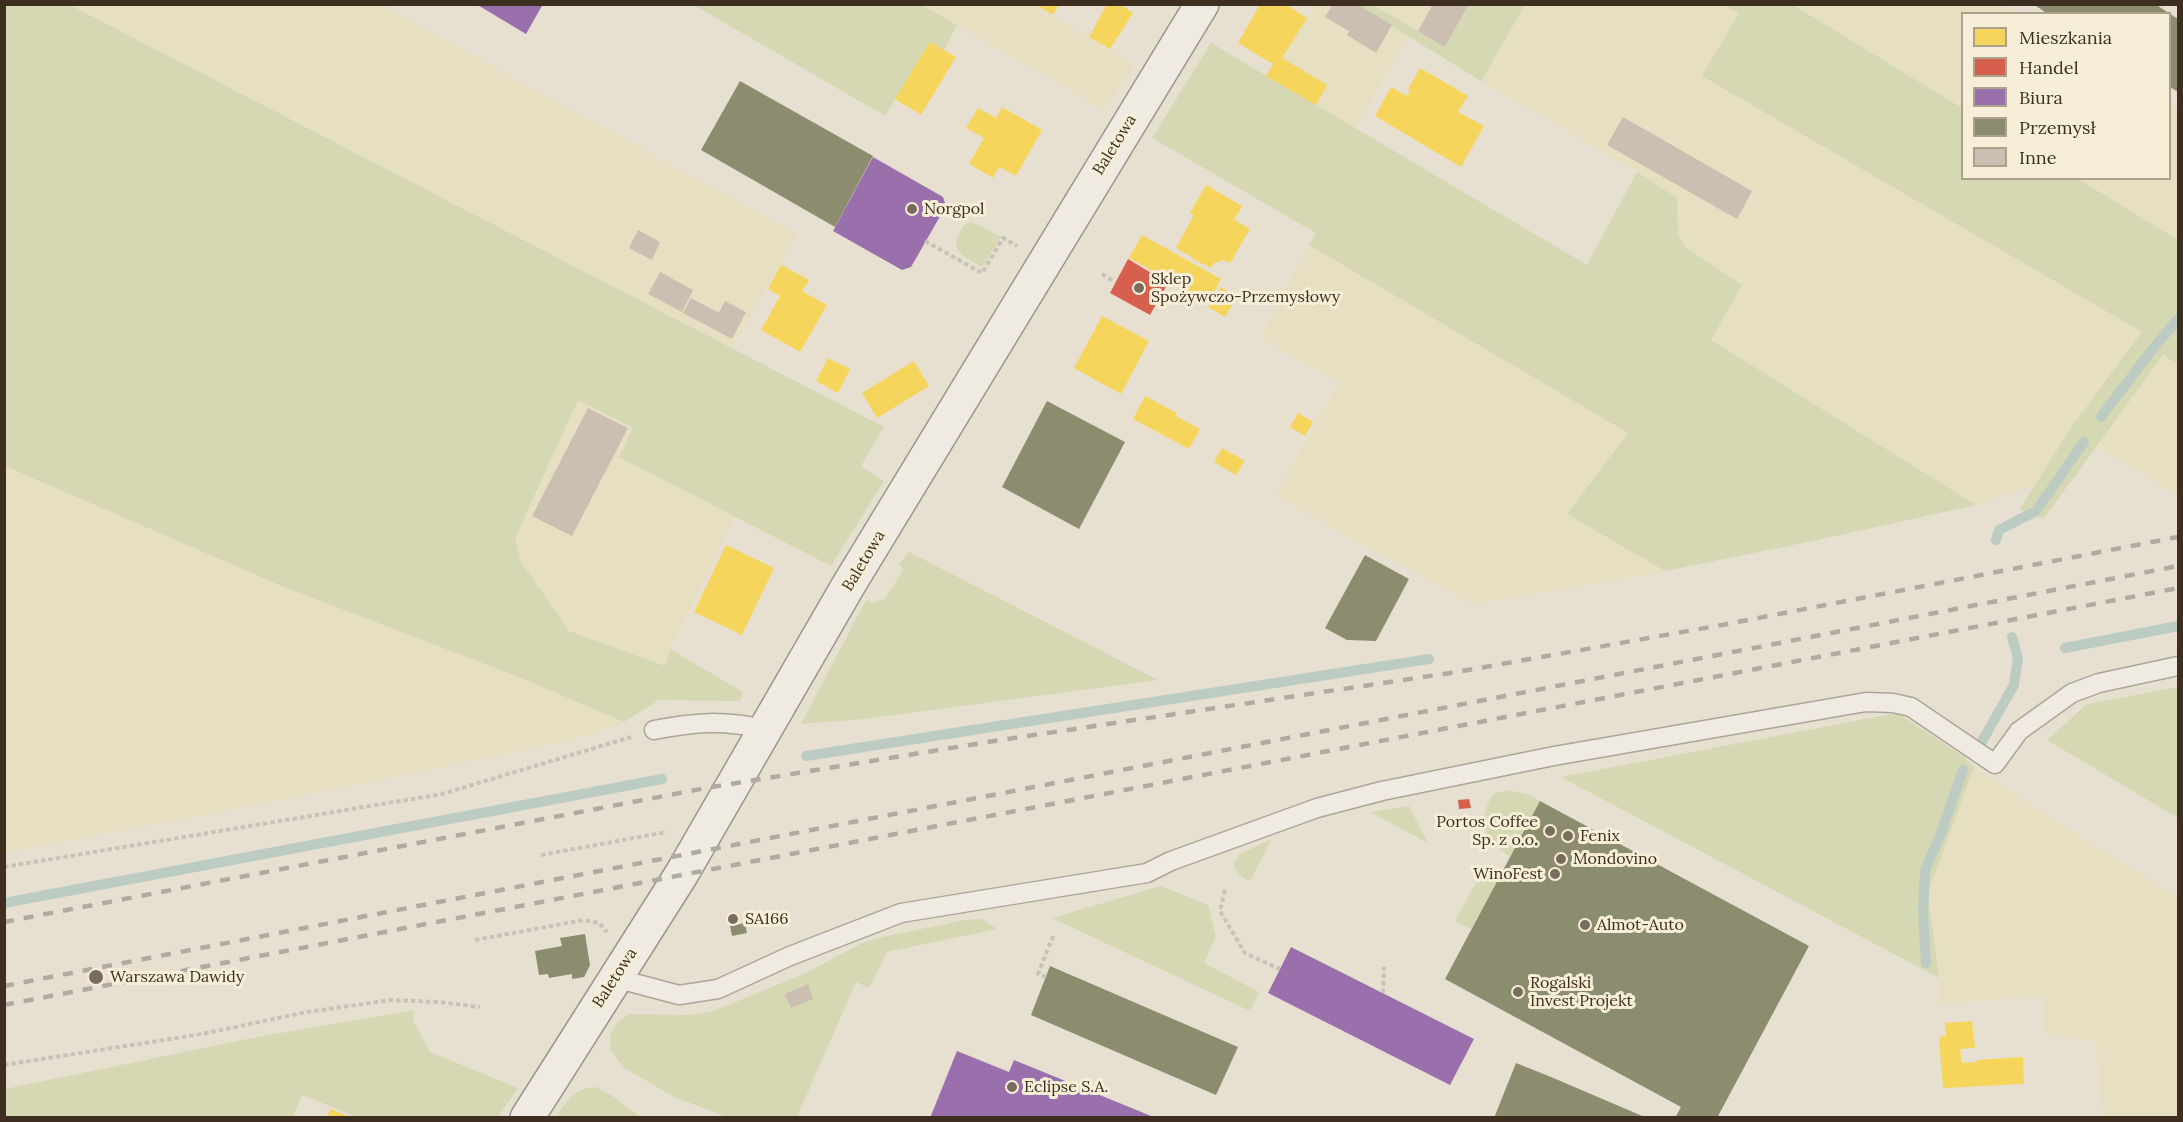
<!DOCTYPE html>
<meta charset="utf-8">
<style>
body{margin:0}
#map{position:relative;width:2183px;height:1122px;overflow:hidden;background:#e7e0d1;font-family:Lora,serif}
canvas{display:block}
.frame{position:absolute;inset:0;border:6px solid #3d2e20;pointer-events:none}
.legend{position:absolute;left:1961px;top:12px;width:210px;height:168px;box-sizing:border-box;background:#f7eed8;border:2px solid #ada18e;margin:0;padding:8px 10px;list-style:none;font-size:18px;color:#3d2e20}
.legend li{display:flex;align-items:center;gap:12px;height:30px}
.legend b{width:30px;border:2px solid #ada18e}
</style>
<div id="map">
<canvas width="2183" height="1122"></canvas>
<div class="frame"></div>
<ul class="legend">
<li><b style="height:16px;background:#f6d55c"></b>Mieszkania</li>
<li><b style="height:16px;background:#d6604d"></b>Handel</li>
<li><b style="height:16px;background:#9970ab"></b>Biura</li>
<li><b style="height:16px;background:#8c8c6e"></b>Przemysł</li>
<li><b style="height:16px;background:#cbbfb2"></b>Inne</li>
</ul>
</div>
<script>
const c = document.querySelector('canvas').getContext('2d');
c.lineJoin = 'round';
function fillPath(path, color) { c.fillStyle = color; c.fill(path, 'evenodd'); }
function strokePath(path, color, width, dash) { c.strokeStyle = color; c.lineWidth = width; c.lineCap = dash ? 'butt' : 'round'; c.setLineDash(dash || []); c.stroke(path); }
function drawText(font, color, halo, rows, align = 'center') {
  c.font = font + ' Lora,serif'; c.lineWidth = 6; c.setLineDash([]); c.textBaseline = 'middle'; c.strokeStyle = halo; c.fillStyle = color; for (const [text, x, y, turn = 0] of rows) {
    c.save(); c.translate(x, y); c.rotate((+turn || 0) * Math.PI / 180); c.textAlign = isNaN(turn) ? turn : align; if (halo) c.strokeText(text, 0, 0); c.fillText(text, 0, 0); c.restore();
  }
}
fillPath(new Path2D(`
 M2002 4 2018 13 1962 14V108L1793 5Z
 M70 5H382L797 234 732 348Z
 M922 5H1035L1134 65 1104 110Z
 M1315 5H1357L1408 35 1355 129 1266 76 1273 64 1277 66Z
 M1373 5H1469L1445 47Z
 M1525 5H1724L1739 13 1702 76 2142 332 2073 425 2035 485 1976 505 1710 340 1742 285 1685 247 1678 234 1677 198 1637 172 1481 81Z
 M2170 103 2178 109V240L2078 179 2170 178Z
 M1309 245 1628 433 1568 514 1665 571 1473 605 1275 496 1339 383 1261 338Z
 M2164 354 2178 364V492L2174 493 2098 447 2126 404Z
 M578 400 633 428 620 457 735 517 670 649 665 666 569 631 521 562 515 538Z
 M5 466 284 587 519 677 624 722 570 741 215 813 5 853Z
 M1974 767 2080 836 2178 897V1117H2103L2096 1041 2045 1035 2043 996 1939 1004V978L1929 902 1930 887Z`), '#e6dfc2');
fillPath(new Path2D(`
 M5 4 70 5 884 427 861 466 884 481 831 566 619 457 633 428 578 400 515 538 521 562 569 631 665 666 670 649 743 692 740 701 659 700 624 722 519 677 284 587 5 466Z
 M694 5H922L957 25 944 50 930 42 885 116Z
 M1357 5H1373L1445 47 1469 5H1525L1481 81Z
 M1724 5H1793L1962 108V178L2078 179 2178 240V364L2163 355C2123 409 2084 465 2043 519L2019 510 2073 425 2142 332 1702 76 1739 13Z
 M1211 43 1587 265 1637 172 1677 198 1678 234 1685 247 1742 285 1711 340 1976 505 1808 542 1665 571 1567 514 1628 433 1309 245 1316 233 1152 138Z
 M972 222 1001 237 982 267C959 254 947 249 965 224Z
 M909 552 1158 680 864 719 801 724 866 600 873 603 885 599 903 570 899 564Z
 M2178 687V818L2047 740 2087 704Z
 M1897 713 1963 756 1974 767 1930 887 1929 902 1939 978 1561 777Z
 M1508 790 1529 795 1540 801 1510 857C1484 836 1475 826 1493 794Z
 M1408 806H1409L1428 843 1370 812Z
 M1272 839 1250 881C1241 877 1234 872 1234 862L1237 860 1238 855Z
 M1484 868 1500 877 1471 929 1455 921Z
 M1161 886 1208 905 1216 936 1204 963 1259 992 1250 1011 1052 918Z
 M982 919 997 929 887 952 869 988 856 982 797 1117H727L674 1097 623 1067 611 1050 610 1036 617 1023 629 1014 691 1015 711 1012 806 973 862 943 878 938 965 920Z
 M414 1010 413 1020 430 1052 518 1088 498 1117H357L302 1095 293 1117H5V1089L252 1038Z
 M595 1087 611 1095 640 1117H556C568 1100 572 1089 595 1087Z`), '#d6d7b3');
fillPath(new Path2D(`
 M1035 4H1059L1053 15Z
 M1107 4H1120L1133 13 1110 49 1089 37Z
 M1260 4H1285L1307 18 1282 58 1327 85 1316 105 1266 76 1273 64 1238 43Z
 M930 42 956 57 921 115 895 99Z
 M1420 68 1468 96 1458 112 1484 126 1461 167 1375 116 1391 87 1407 96 1410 90 1408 89Z
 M1002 107 1042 130 1016 176 999 167 993 178 969 164 984 138 966 128 978 108 996 118Z
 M1206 185 1242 206 1234 220 1250 229 1232 260 1229 263 1224 260 1214 263 1211 268 1191 258 1192 257 1176 248 1194 215 1190 213Z
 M1142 235 1221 279 1209 302 1129 258Z
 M781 265 809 280 802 291 827 305 800 352 761 330 780 296 768 289Z
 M1221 287 1237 297 1225 317 1208 307Z
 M1102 316 1149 341 1121 394 1074 368Z
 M828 358 850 369 838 393 816 381Z
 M914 361 929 386 877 418 862 393Z
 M1145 396 1177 413 1176 416 1200 429 1189 449 1133 419Z
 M1298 413 1313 422 1305 436 1290 427Z
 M1222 448 1245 461 1236 475 1214 462Z
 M726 545 774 568 742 635 694 612Z
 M1972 1021 1975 1048 1960 1049 1962 1063 1977 1062V1060L2023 1057 2024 1084 1943 1088 1939 1037 1946 1036 1945 1023Z
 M330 1109 350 1117V1118H327Z`), '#f6d55c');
fillPath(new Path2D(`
 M1128 259 1168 283 1150 315 1110 293Z
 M1469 799 1471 808 1459 809 1458 800Z`), '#d6604d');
fillPath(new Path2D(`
 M476 4H543L526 34Z
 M873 157 943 197 946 206 911 267 902 270 833 231Z
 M1291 947 1474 1039 1450 1085 1268 993Z
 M957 1051 1009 1072 1014 1060 1156 1118H930Z`), '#9970ab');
fillPath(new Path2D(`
 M2033 4H2155L2178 19V92L2170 87V14H2048Z
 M740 81 873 156 835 227 701 150Z
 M1047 401 1125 442 1079 529 1002 487Z
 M1365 555 1409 579 1376 641 1347 640 1325 628Z
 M1540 801 1809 946 1717 1118H1675L1681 1107 1445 979Z
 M736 915 738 922 729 923 728 917Z
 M745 923 747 933 732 936 730 926Z
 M585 934 590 965 584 977 572 979V974L549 978 548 974 539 975 535 951 562 946 560 938Z
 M1050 966 1238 1047 1216 1095 1031 1015Z
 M1516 1063 1551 1077 1647 1118H1494Z`), '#8c8c6e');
strokePath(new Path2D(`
 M2101 417 2151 351 2178 319
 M1996 540 1999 530 2036 511 2084 442
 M2065 648 2178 626
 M1980 745 2014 685 2018 658 2012 637
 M806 756 1429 659
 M4 903 662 779
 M1926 963 1923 911 1925 870 1940 836 1963 770`), '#bcccc2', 10);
fillPath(new Path2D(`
 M1333 4H1357L1392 25 1376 53 1347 35 1349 31 1325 17Z
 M1433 4H1469L1445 47 1418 31Z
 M1623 117 1752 191 1737 219 1607 145Z
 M638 230 660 242 652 260 629 248Z
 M660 272 693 290 682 312 648 294Z
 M691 298 719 313 725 301 746 312 732 339 683 313Z
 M588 408 628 428 572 536 532 516Z
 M808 984 813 999 791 1008 785 994Z`), '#cbbfb2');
const lane = new Path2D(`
 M654 730C695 722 723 720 764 729
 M615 978 679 995 718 989 790 956 901 913 1147 873 1171 861 1317 808 1382 791 1554 756 1866 702 1893 703 1911 707 1995 764 2019 731 2072 693 2099 683 2178 666`);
const secondary = new Path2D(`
 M527 1118 681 875 848 586 1202 4`);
strokePath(lane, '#ada599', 21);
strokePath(secondary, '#9c958a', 36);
strokePath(new Path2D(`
 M925 241 982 273 1003 238 1017 246
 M1102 274 1115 282
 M541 855 667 832
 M4 867 442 794 631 737
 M1225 890 1220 911 1245 953 1280 969
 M475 940 584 920 599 923 607 932
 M1046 977 1038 974 1054 934
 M1383 993 1384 967
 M4 1065 202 1034 307 1012 391 1000 439 1002 480 1007`), '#c8c2b9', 4, [4.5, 3]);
strokePath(lane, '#efebe3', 18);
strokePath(secondary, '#efebe3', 33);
strokePath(new Path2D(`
 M4 922 706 788 994 741 1457 672 1722 625 2178 537
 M4 986 2178 566
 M4 1005 2178 588`), '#afaaa2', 4.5, [10, 10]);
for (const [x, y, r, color] of [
 [912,209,6,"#786c5e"],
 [1139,288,6,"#786c5e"],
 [1550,831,6,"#786c5e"],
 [1568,836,6,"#786c5e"],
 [1561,859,6,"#786c5e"],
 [1555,874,6,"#786c5e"],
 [733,919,6,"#786c5e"],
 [1585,925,6,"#786c5e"],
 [96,977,8,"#786c5e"],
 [1518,992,6,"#786c5e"],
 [1012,1087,6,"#786c5e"]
]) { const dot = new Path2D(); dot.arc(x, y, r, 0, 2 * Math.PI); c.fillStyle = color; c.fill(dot); strokePath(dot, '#f7eed8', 2); }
drawText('16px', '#3d2e20', '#f7eed8', [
 ["Baletowa",1115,145,-58],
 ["Baletowa",864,561,-59],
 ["Baletowa",615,978,-57]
]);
drawText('16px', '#3d2e20', '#f7eed8', [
 ["Norgpol",924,209],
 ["Sklep",1151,279],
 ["Spożywczo-Przemysłowy",1151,297],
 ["Portos Coffee",1538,822,"right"],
 ["Sp. z o.o.",1538,840,"right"],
 ["Fenix",1580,836],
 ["Mondovino",1573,859],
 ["WinoFest",1543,874,"right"],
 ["SA166",745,919],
 ["Almot-Auto",1597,925],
 ["Warszawa Dawidy",110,977],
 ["Rogalski",1530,983],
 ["Invest Projekt",1530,1001],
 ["Eclipse S.A.",1024,1087]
], 'left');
</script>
